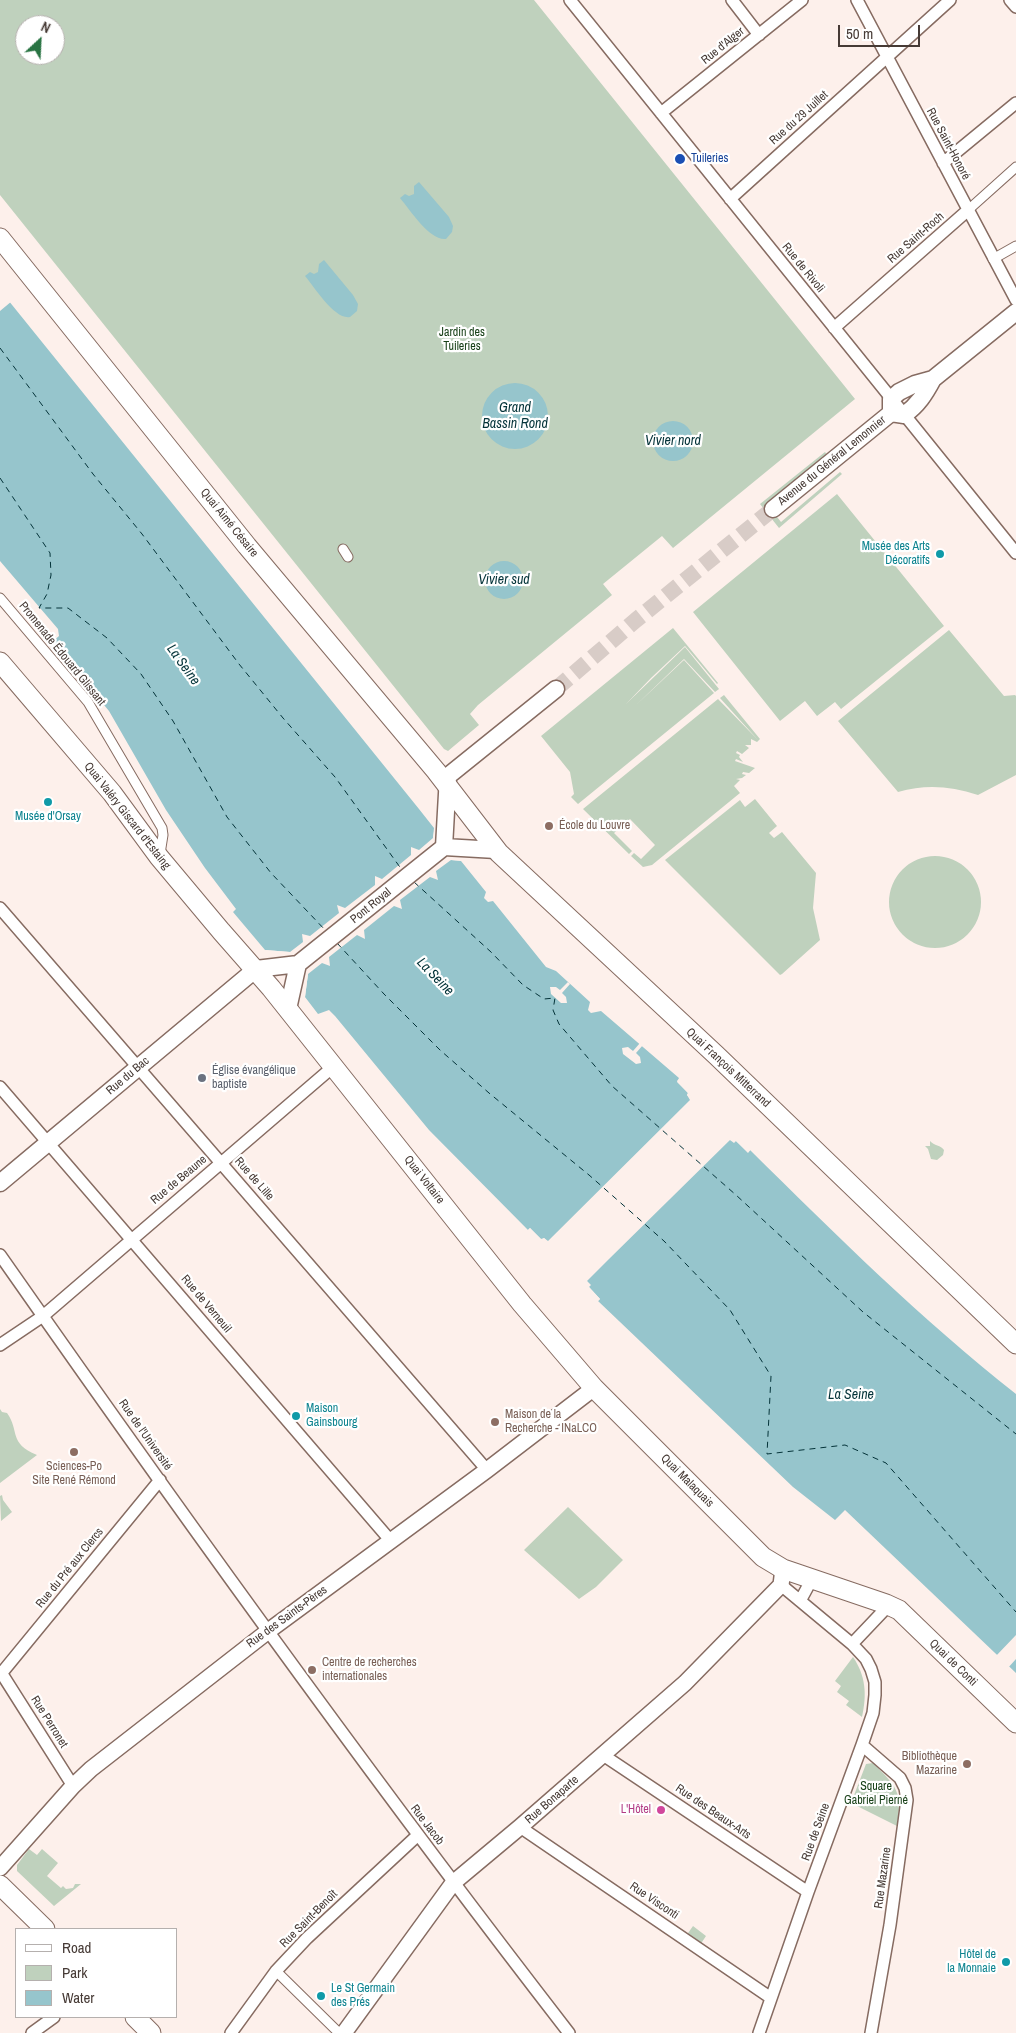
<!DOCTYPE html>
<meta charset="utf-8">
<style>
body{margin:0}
#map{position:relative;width:1016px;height:2033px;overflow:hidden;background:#fdf0eb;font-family:"Archivo Narrow",sans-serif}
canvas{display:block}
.legend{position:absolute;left:15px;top:1928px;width:162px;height:90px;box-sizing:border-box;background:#fff;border:1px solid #b5b0ae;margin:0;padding:6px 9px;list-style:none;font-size:15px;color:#463a35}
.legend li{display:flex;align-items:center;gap:10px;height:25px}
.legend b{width:25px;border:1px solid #b5b0ae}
.north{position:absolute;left:15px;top:15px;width:50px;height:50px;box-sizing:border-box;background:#fff;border:1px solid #b5b0ae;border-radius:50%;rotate:25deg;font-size:14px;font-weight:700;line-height:20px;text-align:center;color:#463a35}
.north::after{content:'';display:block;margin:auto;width:18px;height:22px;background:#287342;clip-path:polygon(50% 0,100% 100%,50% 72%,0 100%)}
.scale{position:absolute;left:838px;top:25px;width:82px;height:22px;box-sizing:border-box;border:2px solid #463a35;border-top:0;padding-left:6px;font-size:15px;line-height:18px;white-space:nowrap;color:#463a35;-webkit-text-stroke:4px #fff;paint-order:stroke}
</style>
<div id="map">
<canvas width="1016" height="2033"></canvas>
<ul class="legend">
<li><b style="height:6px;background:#fff"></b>Road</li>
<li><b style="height:14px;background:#bfd1bd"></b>Park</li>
<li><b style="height:14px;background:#96c5cc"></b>Water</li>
</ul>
<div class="north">N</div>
<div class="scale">50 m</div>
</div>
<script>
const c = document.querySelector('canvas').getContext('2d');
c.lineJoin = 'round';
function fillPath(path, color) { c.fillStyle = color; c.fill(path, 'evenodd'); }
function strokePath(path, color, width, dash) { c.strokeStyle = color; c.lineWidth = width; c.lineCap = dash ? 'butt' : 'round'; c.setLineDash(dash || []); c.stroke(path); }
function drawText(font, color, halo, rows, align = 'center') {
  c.font = font + ' "Archivo Narrow",sans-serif'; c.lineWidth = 4.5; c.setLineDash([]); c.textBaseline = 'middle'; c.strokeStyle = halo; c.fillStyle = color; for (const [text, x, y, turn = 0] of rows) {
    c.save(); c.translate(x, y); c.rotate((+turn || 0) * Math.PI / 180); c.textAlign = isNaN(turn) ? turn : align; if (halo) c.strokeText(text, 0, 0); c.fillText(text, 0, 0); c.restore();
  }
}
fillPath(new Path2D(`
 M0 0H534L855 399 673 548 662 536 603 584 612 595 478 705 470 714 479 725 448 751 444 749 0 195ZM25 25H55V55H25Z
 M825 452 828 456 767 504 781 522 840 472 842 474 779 528 760 504Z
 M837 494 944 626 841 709 835 702 817 716 805 701 780 721 693 612Z
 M673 628 718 683 717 684 685 646 651 678 626 704 685 647 719 689 715 692 684 659 635 706 684 660 714 693 578 804 571 797 574 794 570 772 541 736Z
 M949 630 1004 696 1015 695 1016 696V775L978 795C950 786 926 784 898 792L838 721Z
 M724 695 760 739 757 742 751 739V745H745L749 748 742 754 737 751 736 753 740 755 739 757 743 762 736 759 735 761 755 768 749 773 743 772 742 774 746 775 742 778 736 779 740 780 734 786 740 793 652 865 643 867 631 856 634 853 641 859 655 845 630 819 614 833 632 851 629 854 583 809 718 699 758 740 720 698Z
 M755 799 777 826 769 833 774 838 782 832 816 873 813 908 820 940 782 974 780 975 665 860 740 800 745 807Z
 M889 902a46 46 0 1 1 92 0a46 46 0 1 1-92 0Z
 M930 1141C934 1146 941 1145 944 1150L943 1155 937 1160 931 1159 928 1149 925 1146H930Z
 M0 1409 2 1412 7 1413C20 1431 8 1443 37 1455L0 1483Z
 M2 1495 3 1500 12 1512 1 1521 0 1496Z
 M568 1507 623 1560 596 1587 579 1599 524 1550Z
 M853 1657C866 1676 867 1695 862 1717L846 1705 849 1701 837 1692 841 1686 835 1681Z
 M873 1763C896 1786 903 1791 897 1826L851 1803 866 1764Z
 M29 1849 37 1855 42 1849 58 1863 47 1876 61 1888 63 1886 66 1889 73 1888 75 1884H81L54 1906 17 1871V1865Z
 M693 1926 706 1936 700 1945 686 1936Z`), '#bfd1bd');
fillPath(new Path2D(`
 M419 182 449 217 453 226 452 232 446 239C430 241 410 210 400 198L405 194 409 196 414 194V186Z
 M324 260 353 295 358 304 357 311 350 317C335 320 315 288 305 276L310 272 314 274 318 272 319 264Z
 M0 290 419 809 434 828 433 838 451 860 461 861 486 892 484 898 488 902 493 901 546 967 556 971 590 1002 588 1010 591 1013 601 1011 679 1078 677 1082 688 1093 687 1095 730 1140 736 1141 748 1152 750 1150C836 1235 922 1320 1016 1394V1673L845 1510 835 1520 793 1487 598 1301 600 1299 589 1287 587 1281 544 1238 542 1240 530 1228 528 1230 429 1130 335 1016 329 1010 318 1014 305 997 308 974 290 952 265 950 233 912 236 909 205 868 166 810 109 711 52 642 59 636 58 629 0 561Z
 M482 416a33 33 0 1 1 66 0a33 33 0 1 1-66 0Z
 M653 441a20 20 0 1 1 40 0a20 20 0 1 1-40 0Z
 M485 580a19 19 0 1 1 38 0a19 19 0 1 1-38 0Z`), '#96c5cc');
fillPath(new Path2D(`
 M0 287 12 301 0 311Z
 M435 825 437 828 436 837 452 857 462 858 465 861 451 860 436 871 438 880 430 877 400 900 402 909 394 906 364 930 365 939 357 935 329 957 330 966 322 963 308 974 305 997 303 995 306 975 289 955 268 953 265 950 290 952 303 942 302 934 310 936 339 913 337 905 345 908 375 885V876L382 879 411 855V847L419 850 433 838Z
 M568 982 570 984 562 993 566 997 567 1003H561L551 994 550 987H556L560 990Z
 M640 1043 643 1045 636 1053 640 1057 641 1063 636 1064 623 1054 622 1048 628 1047 633 1051Z
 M681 1077 680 1081 691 1092 690 1095 692 1098 731 1138 737 1139 748 1149 752 1148 748 1153 736 1141 734 1143 730 1140 609 1259 587 1281 591 1285 589 1287 600 1299 596 1303 597 1299 587 1288 588 1285 544 1241 540 1242 530 1231 526 1232 530 1228 541 1239 544 1238 548 1241 690 1100 687 1095 688 1093 677 1081Z
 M1016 1635V1659L1007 1669 995 1657Z`), '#fdf0eb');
strokePath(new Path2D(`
 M0 348 93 474 142 534 239 664 283 718 335 777 402 870
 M0 478 50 553 51 575 47 594 39 608H68L107 638 141 674 173 721 227 817 271 873 327 932
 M414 882 491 952 523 985 544 999 555 998 553 1010 559 1024 612 1086 736 1195 863 1312 1016 1434
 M337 943 384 994 440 1050 489 1093 589 1175 664 1241 730 1310 771 1376 767 1454 845 1445 886 1463 1016 1612`), '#043339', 1, [6, 5]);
strokePath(new Path2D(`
 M556 689 636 620 773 509`), '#d8ccc7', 16, [16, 8]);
const pedestrian = new Path2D(`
 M967 211 1016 167
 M993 259 1016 246
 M343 549 348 557
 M0 598 88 702 162 828 163 835 160 854
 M276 1971 339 2033`);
const minor = new Path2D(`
 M570 0 1016 553
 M732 0 759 35
 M857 0 1016 300
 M1010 0 1016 7
 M661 113 802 0
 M943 163 1016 103
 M730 199 950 0
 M834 328 967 211
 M0 908 487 1470
 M0 1087 390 1540
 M0 1255C184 1518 372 1779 569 2033
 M0 1345 43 1316 334 1066
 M800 1601 812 1579
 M852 1644 889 1605
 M2 1674 73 1786
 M0 1675 160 1480
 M862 1745 900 1778 905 1788 907 1800 890 1925 871 2033
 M603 1755 808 1892
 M520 1827 771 1998
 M32 2033 54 2017
 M231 2033 276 1971 307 1938 418 1835
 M759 2033 808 1892 862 1745 873 1713 875 1695V1682L871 1669 866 1659 852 1644 781 1585`);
const tertiary = new Path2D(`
 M0 1868 73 1786 91 1769 267 1632 487 1470 594 1388
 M344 2033 453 1883 520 1827 685 1683 781 1585 783 1569`);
const secondary = new Path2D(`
 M891 413V399L899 392 915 384 933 379 1016 312
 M891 413 904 415C918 405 925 394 933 379
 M773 509 891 413
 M444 847 448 776 556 689
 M288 1009 298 964
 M0 1183 256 969 298 964 444 847 496 850`);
const primary = new Path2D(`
 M0 238 247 546 436 771 499 853 716 1055 1016 1344
 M0 662 112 793 159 857 221 931 271 988 522 1304 594 1388 763 1557 783 1569 886 1604 899 1610 1016 1723
 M0 1885 45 1929
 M135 2017 151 2033`);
strokePath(pedestrian, '#866b61', 11);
strokePath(minor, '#866b61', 14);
strokePath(tertiary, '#866b61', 18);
strokePath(secondary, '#866b61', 19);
strokePath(primary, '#866b61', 21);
strokePath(pedestrian, '#fff', 9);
strokePath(minor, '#fff', 11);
strokePath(tertiary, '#fff', 15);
strokePath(secondary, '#fff', 16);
strokePath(primary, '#fff', 19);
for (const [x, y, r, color] of [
 [680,159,6,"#1a4fb4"],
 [940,554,5,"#0f9aa8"],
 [48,802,5,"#0f9aa8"],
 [549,826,5,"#8d6e63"],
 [202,1078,5,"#6b7280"],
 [296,1416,5,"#0f9aa8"],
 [495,1422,5,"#8d6e63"],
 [74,1452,5,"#8d6e63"],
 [312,1670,5,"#8d6e63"],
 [967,1764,5,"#8d6e63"],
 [661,1810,5,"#d1479c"],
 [1006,1962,5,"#0f9aa8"],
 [321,1996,5,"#0f9aa8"]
]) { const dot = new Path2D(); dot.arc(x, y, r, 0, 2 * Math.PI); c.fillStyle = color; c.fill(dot); strokePath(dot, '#fff', 2); }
drawText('12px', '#463a35', '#fff', [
 ["Rue d'Alger",723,46,-39],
 ["Rue du 29 Juillet",799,118,-42],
 ["Rue Saint-Honoré",948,144,62],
 ["Rue Saint-Roch",916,238,-41],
 ["Rue de Rivoli",803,268,51],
 ["Avenue du Général Lemonnier",832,461,-39],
 ["Quai Aimé Césaire",229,523,51],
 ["Promenade Édouard Glissant",62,654,51],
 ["Quai Valéry Giscard d'Estaing",127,816,52],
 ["Pont Royal",371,906,-39],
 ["Quai François Mitterrand",728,1068,43],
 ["Rue du Bac",128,1076,-40],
 ["Rue de Lille",254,1179,49],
 ["Rue de Beaune",179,1180,-40],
 ["Quai Voltaire",424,1180,52],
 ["Rue de Verneuil",206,1304,50],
 ["Rue de l'Université",145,1435,55],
 ["Quai Malaquais",687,1481,45],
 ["Rue du Pré aux Clercs",70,1568,-51],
 ["Rue des Saints-Pères",287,1617,-36],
 ["Quai de Conti",953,1663,44],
 ["Rue Perronet",49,1722,58],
 ["Rue Bonaparte",552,1800,-41],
 ["Rue des Beaux-Arts",713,1812,34],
 ["Rue Jacob",427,1825,53],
 ["Rue de Seine",816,1832,-70],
 ["Rue Mazarine",883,1878,-82],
 ["Rue Visconti",654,1901,34],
 ["Rue Saint-Benoît",309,1919,-45]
]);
drawText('12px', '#164399', '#fff', [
 ["Tuileries",691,159]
], 'left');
drawText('12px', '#194119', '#fff', [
 ["Jardin des",462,333],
 ["Tuileries",462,347],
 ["Square",876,1787],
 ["Gabriel Pierné",876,1801]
]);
drawText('12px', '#0d838f', '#fff', [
 ["Musée des Arts",930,547],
 ["Décoratifs",930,561],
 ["Musée d'Orsay",48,817,"center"],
 ["Maison",306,1409,"left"],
 ["Gainsbourg",306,1423,"left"],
 ["Hôtel de",996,1955],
 ["la Monnaie",996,1969],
 ["Le St Germain",331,1989,"left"],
 ["des Prés",331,2003,"left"]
], 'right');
drawText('12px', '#785e54', '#fff', [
 ["École du Louvre",559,826],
 ["Maison de la",505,1415],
 ["Recherche - INaLCO",505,1429],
 ["Sciences-Po",74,1467,"center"],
 ["Site René Rémond",74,1481,"center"],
 ["Centre de recherches",322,1663],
 ["internationales",322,1677],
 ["Bibliothèque",957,1757,"right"],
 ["Mazarine",957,1771,"right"]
], 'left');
drawText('12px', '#5b616d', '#fff', [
 ["Église évangélique",212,1071],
 ["baptiste",212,1085]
], 'left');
drawText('12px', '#b23c85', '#fff', [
 ["L'Hôtel",651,1810]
], 'right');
drawText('italic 14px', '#043339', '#fff', [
 ["Grand",515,408],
 ["Bassin Rond",515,424],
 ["Vivier nord",673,441],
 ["Vivier sud",504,580],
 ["La Seine",183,665,54],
 ["La Seine",435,977,46],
 ["La Seine",851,1395]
]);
</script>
